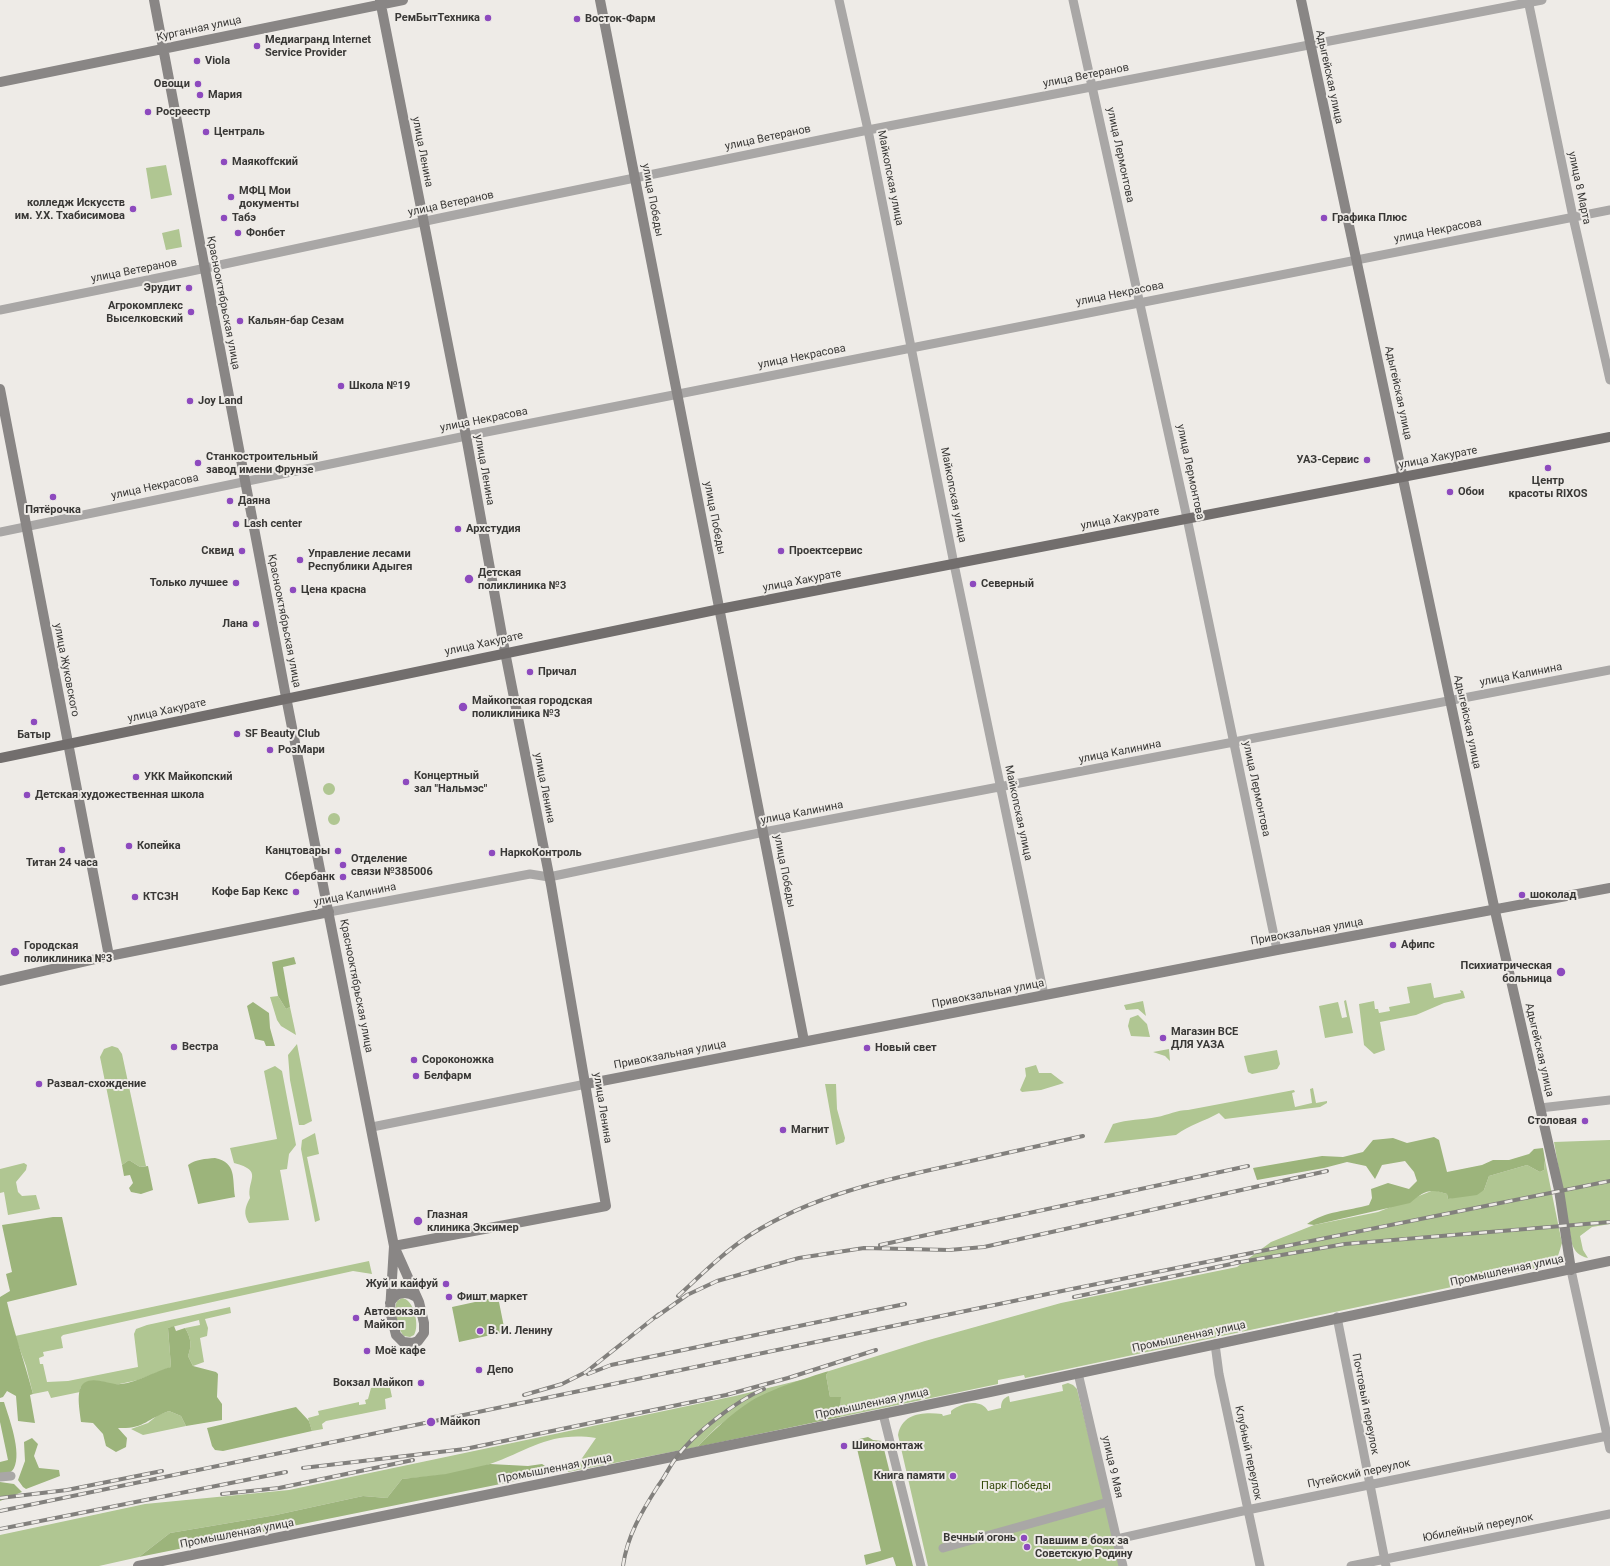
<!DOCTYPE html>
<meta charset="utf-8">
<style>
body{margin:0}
canvas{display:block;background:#eeebe7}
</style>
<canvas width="1610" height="1566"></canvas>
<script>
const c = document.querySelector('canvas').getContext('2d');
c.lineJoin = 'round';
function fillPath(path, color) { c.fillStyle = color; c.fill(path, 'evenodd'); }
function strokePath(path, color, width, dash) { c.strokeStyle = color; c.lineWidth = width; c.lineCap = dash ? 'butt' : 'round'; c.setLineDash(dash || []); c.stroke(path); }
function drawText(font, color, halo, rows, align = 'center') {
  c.font = font + ' Roboto,sans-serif'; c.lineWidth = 4; c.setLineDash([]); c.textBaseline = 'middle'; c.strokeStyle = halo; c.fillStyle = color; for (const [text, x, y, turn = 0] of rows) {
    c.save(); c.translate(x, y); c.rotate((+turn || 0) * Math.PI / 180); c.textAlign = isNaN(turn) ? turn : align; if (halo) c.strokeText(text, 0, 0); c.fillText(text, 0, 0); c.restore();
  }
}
fillPath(new Path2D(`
 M166 165 172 195 151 199 146 168Z
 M179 229 182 247 166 250 162 233Z
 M323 789a6 6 0 1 1 12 0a6 6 0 1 1-12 0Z
 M328 819a6 6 0 1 1 12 0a6 6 0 1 1-12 0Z
 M1431 983 1434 998 1461 993 1460 990 1463 991 1465 998 1444 1003 1416 1015 1380 1022 1385 1050 1374 1054 1364 1045 1359 1004 1374 1001 1375 1009H1378L1379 1013 1390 1011 1389 1007 1410 1003 1407 987Z
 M278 996 286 1009 290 1007 296 1035 281 1026 277 1020 270 997Z
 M1346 1000 1353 1033 1325 1038 1319 1006 1338 1002 1342 1018 1347 1017 1344 1001Z
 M1143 1001 1146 1016 1138 1009 1126 1010 1124 1005Z
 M1138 1015 1147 1024 1150 1037 1131 1036 1128 1026 1130 1018Z
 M297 1044 312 1121 304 1125H299L290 1080 288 1055Z
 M112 1046 118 1048 122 1054 146 1166 140 1167 129 1160 122 1165 100 1057 104 1049Z
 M1169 1049 1170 1061 1165 1056 1153 1052Z
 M1277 1050 1280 1064 1277 1069 1252 1074 1248 1072 1244 1056Z
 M1036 1065 1039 1073H1051L1064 1083 1041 1090 1022 1092 1020 1090 1026 1076 1025 1068Z
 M275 1066 282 1071 296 1145 289 1154 287 1169 280 1170 289 1220 249 1223C243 1214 245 1207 250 1198 246 1180 265 1171 234 1163L230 1148 277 1139 264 1071Z
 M825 1084H836L837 1109 845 1138 844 1142 836 1145Z
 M1313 1088 1316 1103 1327 1101V1103L1320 1107 1225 1119 1219 1113C1205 1121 1189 1125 1176 1135L1104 1143 1113 1124C1128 1119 1142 1120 1157 1117 1168 1115 1177 1110 1188 1110L1294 1090 1295 1092 1292 1093 1295 1107 1312 1103 1310 1089Z
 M315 1133 319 1154 307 1157 320 1220 315 1222 301 1149 302 1140Z
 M1610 1140V1224L1592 1227 1580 1236 1583 1250 1588 1258C1579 1256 1575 1252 1572 1244L1554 1142Z
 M1545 1160 1562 1243 1558 1256 1552 1264 1516 1274 1515 1271 1493 1276 1494 1278 1025 1378 1024 1375 998 1380V1384L840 1417 841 1397H830L826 1375 829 1371 925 1341 1061 1303 1237 1267 1271 1242 1314 1225 1378 1212 1434 1190 1447 1194 1448 1199 1484 1190 1489 1176 1527 1165 1540 1172 1544 1170Z
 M24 1163 27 1165 26 1170 16 1182 18 1192 22 1196 36 1195 40 1209 8 1215 4 1192 0 1193V1169Z
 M369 1261 372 1274 353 1271 63 1335 61 1337 63 1348 43 1352 44 1356 39 1358 40 1364H43L47 1382 68 1381 138 1367 134 1334 136 1329 147 1325 230 1307 231 1313 205 1319 208 1328 207 1336 200 1338 204 1362 193 1366 188 1356C192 1345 191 1338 185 1328L200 1325 199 1320 168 1328 171 1367 138 1380 115 1385 99 1381 80 1388V1392L51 1398 48 1391 33 1394 26 1366 15 1336Z
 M402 1298C414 1299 420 1326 414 1335L410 1337 404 1336C398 1330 393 1309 397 1301Z
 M805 1379 752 1401 717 1427 697 1447 568 1472 566 1467 578 1464 596 1438C550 1431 530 1450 490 1464 463 1475 431 1476 402 1479L387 1498 363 1496 276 1515 170 1533 139 1557 99 1566H0V1535L145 1504 289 1490 735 1396Z
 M389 1383 392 1397 385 1399 386 1409 326 1421 322 1424 323 1429 312 1431 308 1418 319 1415 318 1411 359 1402V1405L366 1404 365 1400 368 1399 371 1388Z
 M1068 1383 1073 1385 1077 1389 1121 1566H928L898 1435C902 1413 923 1412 942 1414L943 1416 951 1414V1411C961 1403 981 1398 988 1411L1001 1408C1001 1402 1003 1398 1009 1396L1010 1402 1063 1391 1062 1385Z
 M169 1411 181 1416 186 1426 143 1435 131 1429 148 1423 158 1415Z`), '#b0c692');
fillPath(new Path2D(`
 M294 957 296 964 283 967 290 1007 286 1009 278 996 272 962Z
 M253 1002 269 1013 270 1028 275 1046H266L264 1041 255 1039 247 1006Z
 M1434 1137 1439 1140 1447 1172 1482 1165 1493 1160H1509L1529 1154 1534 1149 1543 1148 1545 1160 1544 1170 1540 1172 1527 1165 1489 1176 1484 1190 1477 1195 1448 1199 1447 1194C1429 1188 1424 1191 1410 1203L1314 1225 1307 1224C1325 1211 1348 1211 1369 1205L1372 1198 1371 1189 1388 1183 1409 1189 1417 1181 1414 1172 1405 1161 1382 1165 1375 1179 1366 1166 1347 1162 1324 1168 1257 1180 1253 1168 1322 1156 1343 1157 1363 1152 1373 1140 1393 1138 1407 1143Z
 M215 1158C237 1163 232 1178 235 1197L198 1204 188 1165C196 1159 205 1159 215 1158Z
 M129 1160 140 1167 148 1166 153 1190 141 1194 131 1192 129 1188 133 1183 130 1175 124 1176 122 1165Z
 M53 1217H62L77 1285 7 1302C14 1333 25 1363 33 1394L30 1395 35 1423 18 1421 16 1396 7 1391 3 1397 0 1398V1297L10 1291 6 1274 12 1272 2 1225Z
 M498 1297 505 1332 459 1342 452 1307Z
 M174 1326 176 1331 185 1328C191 1338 192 1345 188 1356L193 1366 216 1372 218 1374 217 1397 222 1404V1420L186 1426 181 1416 169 1411C146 1419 145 1429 118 1428L127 1438 126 1447 116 1452 106 1446 103 1434 93 1423 81 1422C80 1411 75 1390 84 1383 93 1377 106 1383 115 1384 131 1386 155 1371 171 1367L168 1328Z
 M829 1371 826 1375 830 1397H841L840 1417 697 1447C714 1430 731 1414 751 1401 771 1389 806 1378 829 1371Z
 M0 1402H4C9 1418 22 1452 14 1468 11 1474 5 1474 0 1475V1462L8 1460 0 1422Z
 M296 1407 309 1421 312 1431 223 1451 215 1450 212 1446 207 1428Z
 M868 1437 873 1440 882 1441 913 1566H896L893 1557 866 1565 864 1555 881 1551 855 1440Z
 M32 1438 38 1444 34 1456 39 1468 59 1470 60 1476 26 1489 23 1487 18 1480 25 1461 24 1442Z
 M490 1464 528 1466 542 1464 552 1470 550 1474 139 1557 170 1533 276 1515 363 1496 387 1498 402 1479 446 1474Z
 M0 1482 14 1484 22 1492 0 1501Z`), '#9cb47b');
strokePath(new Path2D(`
 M839 0 868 130 954 564 1044 995
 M1073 0 1187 518 1277 950
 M1528 0 1573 217 1610 380
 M0 310 187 272 440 218 868 130 1542 0
 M0 532 466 436 1610 210
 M329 912 530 874 549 877 764 832 1610 670
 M1540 1108 1610 1100
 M372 1127 586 1084
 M1571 1270 1610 1449
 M1337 1317 1386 1566
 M1215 1344 1219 1374 1260 1566
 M1078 1373 1123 1566
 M883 1414 921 1566
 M0 1477 11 1476
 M1117 1539 1247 1510 1607 1436
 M943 1548 1108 1502
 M1351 1566 1610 1514`), '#a9a7a6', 9);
strokePath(new Path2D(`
 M154 0 286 697 394 1246 390 1311 396 1335 403 1342 413 1343 418 1341 424 1333V1323L419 1302 394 1246
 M380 0 466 436 505 652 551 885 606 1206 394 1246
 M600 0 804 1041
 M1301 0 1495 911 1559 1190 1571 1270
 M0 82 403 0
 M0 389 109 956
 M0 981 109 956 329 912
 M586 1084 1277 950 1610 888
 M390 1303C395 1292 406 1290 416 1297
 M138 1566 990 1392 1610 1261`), '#898685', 10);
strokePath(new Path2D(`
 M0 758 720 609 1610 437`), '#726e6d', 10);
const rail = new Path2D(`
 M880 1245 1248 1166
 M1241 1262 1345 1244 1610 1222
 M678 1296C701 1275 724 1252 750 1235 811 1196 883 1180 953 1165 996 1155 1040 1146 1083 1136
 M1074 1297 1241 1262H1236
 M656 1317 687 1295 717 1281 799 1258 864 1248 949 1250 984 1247 1327 1171
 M588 1374 611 1365 905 1304
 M524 1395 562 1384 586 1372 659 1314
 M303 1468 465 1449 726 1395 788 1378 876 1350
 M222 1494 279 1488 413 1460
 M0 1498 67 1490 162 1471
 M0 1511 1062 1291 1610 1181
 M0 1529 286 1472
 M623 1566C627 1536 642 1511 658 1486 665 1477 669 1467 676 1458 694 1433 736 1401 764 1389`);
strokePath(rail, '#82807d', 4);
strokePath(rail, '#eeebe7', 2.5, [8]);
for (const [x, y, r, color] of [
 [488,18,4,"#8d4abe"],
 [577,19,4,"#8d4abe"],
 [257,46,4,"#8d4abe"],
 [197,61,4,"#8d4abe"],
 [198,84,4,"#8d4abe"],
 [200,95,4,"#8d4abe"],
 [148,112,4,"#8d4abe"],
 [206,132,4,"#8d4abe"],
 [224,162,4,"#8d4abe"],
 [231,197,4,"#8d4abe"],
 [133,209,4,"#8d4abe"],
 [224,218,4,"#8d4abe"],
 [1324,218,4,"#8d4abe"],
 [238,233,4,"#8d4abe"],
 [189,288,4,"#8d4abe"],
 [191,312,4,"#8d4abe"],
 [240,321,4,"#8d4abe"],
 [341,386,4,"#8d4abe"],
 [190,401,4,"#8d4abe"],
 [1367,460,4,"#8d4abe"],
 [198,463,4,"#8d4abe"],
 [1548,468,4,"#8d4abe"],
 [1450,492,4,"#8d4abe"],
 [53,497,4,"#8d4abe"],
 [230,501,4,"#8d4abe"],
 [236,524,4,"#8d4abe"],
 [458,529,4,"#8d4abe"],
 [242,551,4,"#8d4abe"],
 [781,551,4,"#8d4abe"],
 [300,560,4,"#8d4abe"],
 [469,579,5,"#8d4abe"],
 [236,583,4,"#8d4abe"],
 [973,584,4,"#8d4abe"],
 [293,590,4,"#8d4abe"],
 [256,624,4,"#8d4abe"],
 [530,672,4,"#8d4abe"],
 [463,707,5,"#8d4abe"],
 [34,722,4,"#8d4abe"],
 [237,734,4,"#8d4abe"],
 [270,750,4,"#8d4abe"],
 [136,777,4,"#8d4abe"],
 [406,782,4,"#8d4abe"],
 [27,795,4,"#8d4abe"],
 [129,846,4,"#8d4abe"],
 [62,850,4,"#8d4abe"],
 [338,851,4,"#8d4abe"],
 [492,853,4,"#8d4abe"],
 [343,865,4,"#8d4abe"],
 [343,877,4,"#8d4abe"],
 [296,892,4,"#8d4abe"],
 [1522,895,4,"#8d4abe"],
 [135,897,4,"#8d4abe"],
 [1393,945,4,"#8d4abe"],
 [15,952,5,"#8d4abe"],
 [1561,972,5,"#8d4abe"],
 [1163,1038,4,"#8d4abe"],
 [174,1047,4,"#8d4abe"],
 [867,1048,4,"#8d4abe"],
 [414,1060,4,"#8d4abe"],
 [416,1076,4,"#8d4abe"],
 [39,1084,4,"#8d4abe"],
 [1585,1121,4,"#8d4abe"],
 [783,1130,4,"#8d4abe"],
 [418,1221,5,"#8d4abe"],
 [446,1284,4,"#8d4abe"],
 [449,1297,4,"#8d4abe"],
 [356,1318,4,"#8d4abe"],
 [480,1331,4,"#8d4abe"],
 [367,1351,4,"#8d4abe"],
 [479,1370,4,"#8d4abe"],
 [421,1383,4,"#8d4abe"],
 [431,1422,5,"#8d4abe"],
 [844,1446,4,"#8d4abe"],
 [953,1476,4,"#8d4abe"],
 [1024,1538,4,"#8d4abe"],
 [1027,1547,4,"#8d4abe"]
]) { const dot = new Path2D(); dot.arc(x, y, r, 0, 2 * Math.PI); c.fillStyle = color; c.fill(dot); strokePath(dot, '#eeebe7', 1.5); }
drawText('bold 11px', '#393836', '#eeebe7', [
 ["РемБытТехника",480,18,"right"],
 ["Восток-Фарм",585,19],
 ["Медиагранд Internet",265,40],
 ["Service Provider",265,53],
 ["Viola",205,61],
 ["Овощи",190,84,"right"],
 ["Мария",208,95],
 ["Росреестр",156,112],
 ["Централь",214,132],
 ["Маякоffский",232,162],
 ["МФЦ Мои",239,191],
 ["документы",239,204],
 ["колледж Искусств",125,203,"right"],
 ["им. У.Х. Тхабисимова",125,216,"right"],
 ["Табэ",232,218],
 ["Графика Плюс",1332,218],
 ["Фонбет",246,233],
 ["Эрудит",181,288,"right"],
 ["Агрокомплекс",183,306,"right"],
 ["Выселковский",183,319,"right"],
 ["Кальян-бар Сезам",248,321],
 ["Школа №19",349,386],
 ["Joy Land",198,401],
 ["Станкостроительный",206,457],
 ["завод имени Фрунзе",206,470],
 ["УАЗ-Сервис",1359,460,"right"],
 ["Центр",1548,481,"center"],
 ["красоты RIXOS",1548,494,"center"],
 ["Обои",1458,492],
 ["Даяна",238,501],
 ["Пятёрочка",53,510,"center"],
 ["Lash center",244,524],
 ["Архстудия",466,529],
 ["Сквид",234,551,"right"],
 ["Проектсервис",789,551],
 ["Управление лесами",308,554],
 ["Республики Адыгея",308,567],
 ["Детская",478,573],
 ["поликлиника №3",478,586],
 ["Только лучшее",228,583,"right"],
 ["Северный",981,584],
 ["Цена красна",301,590],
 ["Лана",248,624,"right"],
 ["Причал",538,672],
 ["Майкопская городская",472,701],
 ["поликлиника №3",472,714],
 ["SF Beauty Club",245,734],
 ["Батыр",34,735,"center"],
 ["РозМари",278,750],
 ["Концертный",414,776],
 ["зал \"Нальмэс\"",414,789],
 ["УКК Майкопский",144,777],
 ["Детская художественная школа",35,795],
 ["Копейка",137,846],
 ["Канцтовары",330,851,"right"],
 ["НаркоКонтроль",500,853],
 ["Отделение",351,859],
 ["связи №385006",351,872],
 ["Титан 24 часа",62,863,"center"],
 ["Сбербанк",335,877,"right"],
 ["Кофе Бар Кекс",288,892,"right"],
 ["шоколад",1530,895],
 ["КТСЗН",143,897],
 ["Афипс",1401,945],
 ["Городская",24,946],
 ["поликлиника №3",24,959],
 ["Психиатрическая",1552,966,"right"],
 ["больница",1552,979,"right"],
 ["Магазин ВСЕ",1171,1032],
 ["ДЛЯ УАЗА",1171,1045],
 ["Вестра",182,1047],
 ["Новый свет",875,1048],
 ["Сороконожка",422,1060],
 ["Белфарм",424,1076],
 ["Развал-схождение",47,1084],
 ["Столовая",1577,1121,"right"],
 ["Магнит",791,1130],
 ["Глазная",427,1215],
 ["клиника Эксимер",427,1228],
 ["Жуй и кайфуй",438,1284,"right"],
 ["Фишт маркет",457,1297],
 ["Автовокзал",364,1312],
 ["Майкоп",364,1325],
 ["В. И. Ленину",488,1331],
 ["Моё кафе",375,1351],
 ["Депо",487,1370],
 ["Вокзал Майкоп",413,1383,"right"],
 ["Майкоп",440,1422],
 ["Шиномонтаж",852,1446],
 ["Книга памяти",945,1476,"right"],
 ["Вечный огонь",1016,1538,"right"],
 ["Павшим в боях за",1035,1541],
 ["Советскую Родину",1035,1554]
], 'left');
drawText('11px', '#393836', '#eeebe7', [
 ["Курганная улица",199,29,-12],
 ["улица Ветеранов",1086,76,-11],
 ["Адыгейская улица",1329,77,78],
 ["улица Ветеранов",768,138,-12],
 ["улица Ленина",422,152,79],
 ["улица Лермонтова",1120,155,78],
 ["Майкопская улица",890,178,79],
 ["улица 8 Марта",1579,188,78],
 ["улица Победы",652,200,79],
 ["улица Ветеранов",451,204,-12],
 ["улица Некрасова",1438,231,-11],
 ["улица Ветеранов",134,271,-11],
 ["улица Некрасова",1120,294,-11],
 ["Краснооктябрьская улица",223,303,79],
 ["улица Некрасова",802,357,-11],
 ["Адыгейская улица",1398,393,78],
 ["улица Некрасова",484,420,-11],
 ["улица Хакурате",1438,458,-11],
 ["улица Ленина",484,470,80],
 ["улица Лермонтова",1190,472,78],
 ["улица Некрасова",155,487,-12],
 ["Майкопская улица",953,495,79],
 ["улица Победы",714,518,79],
 ["улица Хакурате",1120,519,-11],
 ["улица Хакурате",802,581,-11],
 ["Краснооктябрьская улица",284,621,79],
 ["улица Хакурате",484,644,-12],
 ["улица Жуковского",66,670,79],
 ["улица Калинина",1521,675,-11],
 ["улица Хакурате",167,711,-12],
 ["Адыгейская улица",1467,722,78],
 ["улица Калинина",1120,752,-11],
 ["улица Ленина",544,788,79],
 ["улица Лермонтова",1256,789,78],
 ["улица Калинина",802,813,-11],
 ["Майкопская улица",1018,813,78],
 ["улица Победы",784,871,79],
 ["улица Калинина",355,895,-11],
 ["Привокзальная улица",1307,932,-10],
 ["Краснооктябрьская улица",356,986,79],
 ["Привокзальная улица",988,994,-11],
 ["Адыгейская улица",1539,1050,77],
 ["Привокзальная улица",670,1055,-11],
 ["улица Ленина",602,1108,81],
 ["Промышленная улица",1507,1271,-12],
 ["Промышленная улица",1189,1337,-12],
 ["Промышленная улица",872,1404,-12],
 ["Почтовый переулок",1365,1404,79],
 ["Клубный переулок",1248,1453,78],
 ["улица 9 Мая",1112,1467,77],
 ["Промышленная улица",555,1469,-11],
 ["Путейский переулок",1359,1474,-12],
 ["Юбилейный переулок",1478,1528,-11],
 ["Промышленная улица",237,1534,-11]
]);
drawText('11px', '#344909', '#eeebe7', [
 ["Парк Победы",1016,1486]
]);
</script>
